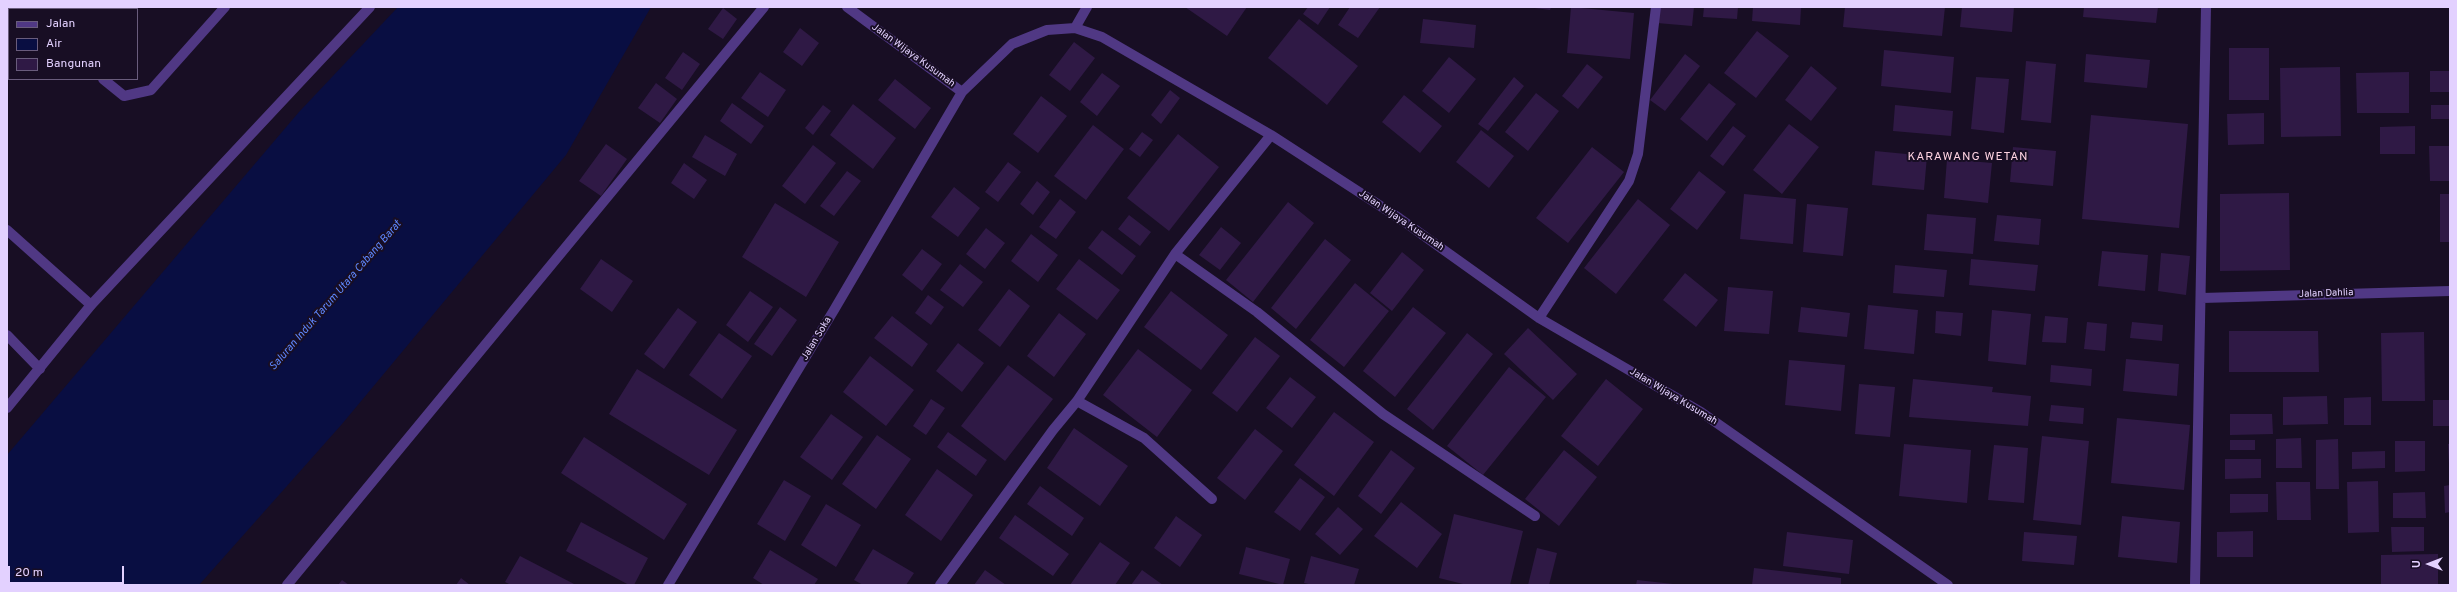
<!DOCTYPE html>
<style>
body{margin:0}
#map{position:relative;width:2457px;height:592px;overflow:hidden;background:#180e24;font-family:Overpass,sans-serif}
canvas{display:block}
.frame{position:absolute;inset:0;border:8px solid #e3d1ff;pointer-events:none}
.legend{position:absolute;left:8px;top:8px;width:130px;height:72px;box-sizing:border-box;background:#180e24;border:1px solid #695c7c;margin:0;padding:5px 7px;list-style:none;font-size:12px;color:#e3d1ff}
.legend li{display:flex;align-items:center;gap:8px;height:20px}
.legend b{width:20px;border:1px solid #695c7c}
.north{position:absolute;left:2409px;top:544px;width:40px;height:40px;-webkit-text-stroke:3px #180e24;paint-order:stroke;rotate:270deg;font-size:11px;font-weight:700;line-height:16px;text-align:center;color:#e3d1ff}
.north::after{content:'';display:block;margin:auto;width:14px;height:18px;background:#e3d1ff;clip-path:polygon(50% 0,100% 100%,50% 72%,0 100%)}
.scale{position:absolute;left:8px;top:566px;width:116px;height:18px;box-sizing:border-box;border:2px solid #e3d1ff;border-top:0;padding-left:5px;font-size:12px;line-height:14px;white-space:nowrap;color:#e3d1ff;-webkit-text-stroke:3px #180e24;paint-order:stroke}
</style>
<div id="map">
<canvas width="2457" height="592"></canvas>
<div class="frame"></div>
<ul class="legend">
<li><b style="height:5px;background:#503884"></b>Jalan</li>
<li><b style="height:11px;background:#090e42"></b>Air</li>
<li><b style="height:11px;background:#2f1945"></b>Bangunan</li>
</ul>
<div class="north">U</div>
<div class="scale">20 m</div>
</div>
<script>
const c = document.querySelector('canvas').getContext('2d');
c.lineJoin = 'round';
function fillPath(path, color) { c.fillStyle = color; c.fill(path, 'evenodd'); }
function strokePath(path, color, width, dash) { c.strokeStyle = color; c.lineWidth = width; c.lineCap = dash ? 'butt' : 'round'; c.setLineDash(dash || []); c.stroke(path); }
function drawText(font, color, halo, rows, align = 'center') {
  c.font = font + ' Overpass,sans-serif'; c.lineWidth = 4; c.setLineDash([]); c.textBaseline = 'middle'; c.strokeStyle = halo; c.fillStyle = color; for (const [text, x, y, turn = 0] of rows) {
    c.save(); c.translate(x, y); c.rotate((+turn || 0) * Math.PI / 180); c.textAlign = isNaN(turn) ? turn : align; if (halo) c.strokeText(text, 0, 0); c.fillText(text, 0, 0); c.restore();
  }
}
fillPath(new Path2D(`
 M398 7H651L566 155 342 424 199 585H7V455L299 112Z`), '#090e42');
fillPath(new Path2D(`
 M1185 7H1247L1227 36Z
 M1308 7H1330L1318 25 1303 14Z
 M1350 7H1380L1358 38 1338 25Z
 M1527 7H1551L1550 10Z
 M1571 7 1634 13 1630 59 1567 53Z
 M1658 7H1694L1692 26 1657 23Z
 M1704 7H1738L1737 19 1703 17Z
 M1753 7H1801L1800 25 1752 21Z
 M1845 7H1945L1942 36 1843 27Z
 M1962 7H2014L2012 32 1960 27Z
 M2084 7H2158L2156 23 2083 17Z
 M723 8 737 19 723 39 708 29Z
 M1299 19 1358 66 1327 105 1268 58Z
 M1423 19 1476 25 1474 48 1420 43Z
 M800 28 819 43 802 66 783 52Z
 M1757 31 1789 56 1756 98 1724 73Z
 M1074 42 1095 58 1070 91 1049 75Z
 M2229 48H2269V100H2229Z
 M1884 50 1954 57 1951 93 1881 86Z
 M683 52 700 64 682 90 665 78Z
 M1685 54 1700 66 1665 111 1650 100Z
 M2086 54 2150 60 2147 88 2084 82Z
 M1449 57 1476 79 1449 113 1422 91Z
 M2026 61 2056 64 2051 123 2021 120Z
 M1587 64 1603 77 1578 109 1562 96Z
 M1811 66 1837 88 1811 121 1785 100Z
 M2340 67 2341 136 2281 137 2280 68Z
 M2430 71H2450V92H2430Z
 M760 72 786 90 768 117 741 98Z
 M2409 72V113H2357L2356 73Z
 M1102 73 1120 86 1097 116 1080 102Z
 M1514 77 1524 86 1488 131 1478 124Z
 M1976 77 2009 79 2004 133 1971 129Z
 M895 79 931 108 915 129 878 100Z
 M656 83 677 99 660 123 638 108Z
 M1709 83 1736 104 1707 141 1680 119Z
 M1170 90 1180 98 1161 124 1151 115Z
 M1536 93 1559 111 1528 151 1505 132Z
 M1404 95 1442 126 1420 153 1382 122Z
 M1041 96 1067 116 1038 153 1013 134Z
 M732 103 764 126 751 144 720 121Z
 M853 104 896 138 873 169 830 135Z
 M823 105 831 111 813 135 805 128Z
 M1895 105 1953 111 1951 136 1893 131Z
 M2431 105H2450V119H2431Z
 M2264 113V144L2228 145 2227 114Z
 M2091 115 2188 124 2179 228 2082 219Z
 M1789 124 1819 147 1782 194 1753 170Z
 M1093 125 1124 149 1086 200 1054 176Z
 M1733 126 1746 136 1723 166 1710 156Z
 M2415 126V154H2380V127Z
 M1481 130 1514 156 1489 188 1456 162Z
 M1142 132 1153 140 1140 157 1129 149Z
 M1178 134 1219 167 1169 231 1127 198Z
 M705 135 737 154 725 176 692 157Z
 M606 144 627 159 601 196 579 181Z
 M813 145 836 163 805 204 782 186Z
 M2429 146H2450V181H2430Z
 M1592 147 1624 172 1568 243 1536 218Z
 M2013 147 2056 151 2053 186 2010 182Z
 M1875 151 1927 156 1924 190 1872 185Z
 M1947 159 1992 163 1988 203 1944 198Z
 M1008 162 1021 172 998 202 985 192Z
 M684 163 707 180 694 199 671 183Z
 M847 171 861 181 834 216 820 206Z
 M1699 171 1726 192 1697 230 1670 209Z
 M1037 181 1050 192 1033 215 1020 204Z
 M954 187 980 208 958 237 931 217Z
 M2289 193 2290 270 2220 271V194Z
 M1744 194 1796 199 1793 244 1740 239Z
 M2440 194H2450V242H2440Z
 M1060 199 1076 212 1056 239 1039 227Z
 M1638 199 1670 225 1616 294 1584 268Z
 M1288 202 1314 223 1253 302 1226 280Z
 M775 203 839 242 806 297 742 257Z
 M1807 204 1848 208 1843 256 1803 252Z
 M1927 214 1976 218 1973 254 1924 250Z
 M1129 215 1151 232 1140 246 1118 229Z
 M1997 215 2041 219 2039 245 1994 241Z
 M1221 227 1241 243 1220 270 1199 255Z
 M986 228 1005 243 985 269 966 254Z
 M1102 230 1136 256 1122 275 1088 248Z
 M1031 234 1058 255 1038 282 1011 261Z
 M1325 239 1351 260 1296 329 1271 308Z
 M922 249 942 264 922 291 902 275Z
 M2102 251 2148 255 2145 291 2098 286Z
 M1402 252 1424 270 1392 311 1370 293Z
 M2161 253 2190 256 2186 295 2158 291Z
 M601 259 633 281 612 312 580 289Z
 M1079 259 1120 290 1097 320 1056 289Z
 M1971 259 2038 265 2035 291 1969 285Z
 M960 264 983 282 963 307 940 290Z
 M1895 265 1947 270 1944 297 1893 293Z
 M1685 273 1718 300 1696 327 1663 300Z
 M1355 283 1389 311 1344 367 1310 340Z
 M1728 287 1773 291 1769 334 1724 331Z
 M1009 289 1030 306 1000 347 978 330Z
 M750 291 773 307 748 342 726 325Z
 M1171 291 1228 335 1201 370 1144 327Z
 M928 295 944 307 931 325 915 313Z
 M1868 305 1918 310 1914 354 1864 349Z
 M780 307 797 320 772 356 754 344Z
 M1413 307 1446 333 1395 397 1363 371Z
 M1801 307 1850 313 1847 337 1798 332Z
 M678 308 697 322 664 369 644 354Z
 M1992 310 2031 314 2026 365 1988 361Z
 M1936 311 1963 313 1961 336 1935 333Z
 M1059 313 1086 334 1054 377 1027 356Z
 M892 316 928 344 912 367 874 338Z
 M2045 316 2068 318 2066 343 2042 342Z
 M2087 322 2107 324 2105 351 2084 349Z
 M2132 322 2163 325 2162 341 2130 338Z
 M1528 328 1577 374 1553 400 1504 354Z
 M2229 331H2318L2319 372H2229Z
 M2424 332 2425 401H2382L2381 333Z
 M719 333 752 356 722 399 689 375Z
 M1467 333 1493 354 1433 430 1407 409Z
 M1255 337 1280 356 1237 412 1212 393Z
 M958 343 984 363 962 392 936 371Z
 M1138 349 1192 390 1157 437 1103 395Z
 M870 356 914 390 886 426 843 392Z
 M2126 359 2179 364 2177 396 2123 391Z
 M1789 360 1845 365 1841 411 1785 405Z
 M1008 365 1053 399 1005 461 961 426Z
 M2051 365 2092 369 2091 386 2050 382Z
 M1509 367 1546 397 1483 475 1447 446Z
 M637 369 737 430 709 475 609 414Z
 M1290 377 1316 397 1292 428 1266 408Z
 M1606 379 1643 409 1598 466 1561 436Z
 M1913 379 1993 387 1992 392 2031 396 2028 426 1909 417Z
 M1859 384 1895 387 1890 437 1855 434Z
 M2327 396 2328 424 2283 425V397Z
 M2371 397V425H2344V398Z
 M931 399 945 408 926 435 913 426Z
 M2433 400H2450V426H2433Z
 M2051 405 2084 408 2083 424 2049 421Z
 M1334 412 1374 442 1334 496 1294 465Z
 M831 414 863 437 832 480 800 457Z
 M2230 414H2272L2273 434 2230 435Z
 M2117 418 2190 425 2184 490 2111 483Z
 M1074 428 1128 466 1100 506 1047 468Z
 M1255 429 1283 451 1245 500 1217 478Z
 M948 432 987 460 976 476 937 447Z
 M877 435 911 459 876 509 842 484Z
 M2042 436 2089 441 2081 525 2033 520Z
 M584 437 687 504 664 540 561 473Z
 M2301 438 2302 468H2276V439Z
 M2338 439 2339 489H2316V440Z
 M2230 440H2255V450H2230Z
 M2395 441H2425V471L2395 472Z
 M1904 444 1971 450 1967 503 1899 496Z
 M2448 444H2450V464H2449Z
 M1994 445 2028 448 2024 503 1988 500Z
 M1391 450 1415 468 1381 514 1358 496Z
 M1564 450 1597 477 1559 526 1525 499Z
 M2385 451V468L2352 469V452Z
 M2225 459H2261V478L2225 479Z
 M937 469 973 495 941 541 905 515Z
 M1300 478 1325 497 1300 531 1274 512Z
 M784 480 811 496 785 541 757 524Z
 M2378 481 2379 532 2348 533 2347 482Z
 M2276 482H2310L2311 520H2277Z
 M2450 485V512L2445 513 2444 486Z
 M1040 486 1084 518 1072 536 1027 504Z
 M2425 492 2426 518H2393V493Z
 M2230 494H2268V512L2230 513Z
 M1401 502 1442 534 1417 568 1374 536Z
 M826 504 861 525 836 567 801 545Z
 M1338 507 1363 529 1340 555 1315 534Z
 M1454 514 1523 531 1510 585H1467L1439 578Z
 M1015 515 1069 554 1053 576 999 538Z
 M1176 516 1202 535 1180 567 1154 548Z
 M2122 516 2180 522 2177 563 2118 557Z
 M581 522 648 558 634 585H629L566 551Z
 M2391 527H2424V551L2392 552Z
 M2253 531V557H2217V532Z
 M1787 532 1853 540 1849 574 1783 566Z
 M2024 532 2077 536 2074 565 2022 561Z
 M1100 542 1130 563 1115 585H1070Z
 M1246 547 1290 559 1283 585 1239 574Z
 M1537 548 1557 553 1549 585H1528Z
 M873 549 914 573 906 585H863L854 580Z
 M770 550 818 579 814 585H764L753 578Z
 M2438 554V584L2381 585V555Z
 M520 556 576 585H511L505 582Z
 M1311 556 1359 569 1354 585H1313L1304 583Z
 M1754 568 1841 578V585H1752Z
 M985 570 1006 585H974Z
 M1142 570 1163 585H1131Z
 M461 578 470 585H456Z
 M342 580 349 585H338Z
 M1637 580 1673 584V585H1636Z`), '#2f1945');
strokePath(new Path2D(`
 M23 7 25 9
 M847 7 962 92 1012 44 1047 30 1075 28 1102 37 1271 135 1399 218 1539 318 1701 412 1948 585
 M1075 28 1087 7
 M103 79 124 96 151 90 225 7
 M7 230 91 305
 M1175 254 1257 312 1383 414 1535 516
 M2202 298 2450 291
 M1539 318 1629 181 1638 154 1656 7
 M7 335 40 369
 M1077 401 1144 438 1212 499
 M668 585 834 310 962 92
 M940 585 1053 430 1077 401 1175 254 1271 135
 M2195 585 2206 7`), '#503884', 10);
strokePath(new Path2D(`
 M7 408 91 305 370 7
 M287 585 764 7`), '#503884', 10);
drawText('10px', '#e3d1ff', '#180e24', [
 ["Jalan Wijaya Kusumah",913,56,36],
 ["Jalan Wijaya Kusumah",1401,221,34],
 ["Jalan Dahlia",2326,294,-2],
 ["Jalan Soka",817,339,-59],
 ["Jalan Wijaya Kusumah",1673,397,31]
]);
drawText('italic 11px', '#5f88ff', '#180e24', [
 ["Saluran Induk Tarum Utara Cabang Barat",336,296,-49]
]);
c.letterSpacing = '1px';
drawText('12px', '#ffd3e2', '#180e24', [
 ["KARAWANG WETAN",1968,158]
]);
c.letterSpacing = '0px';
</script>
